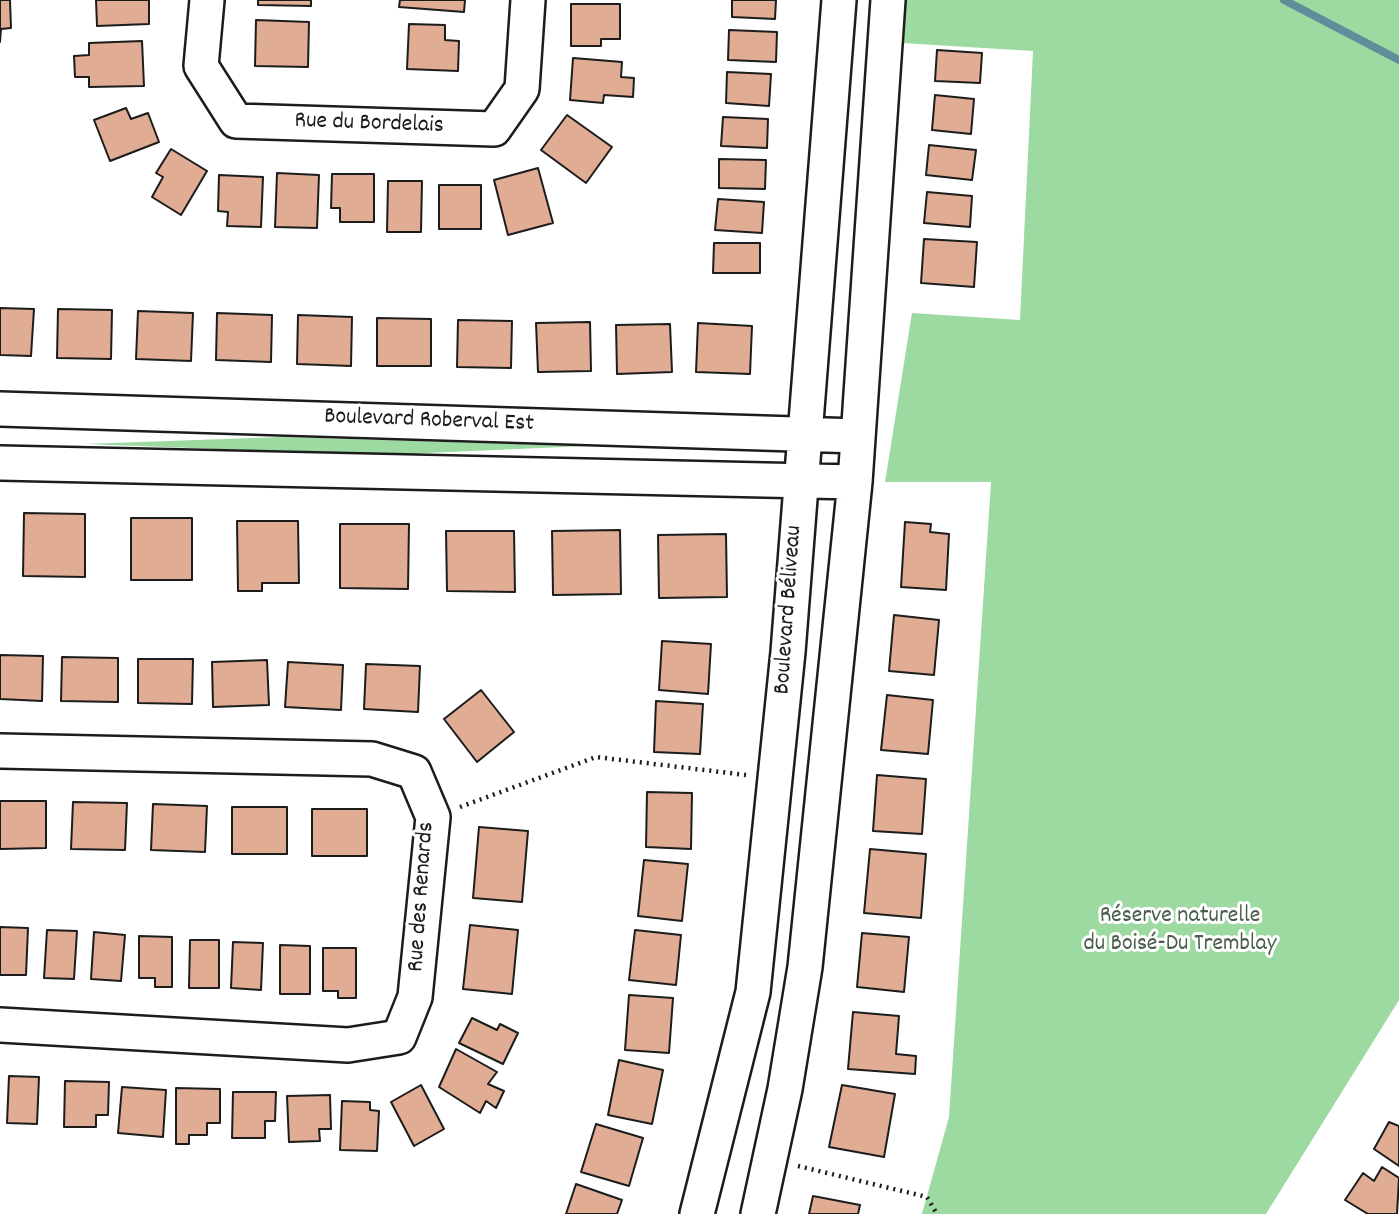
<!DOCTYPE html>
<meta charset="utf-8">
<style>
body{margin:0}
canvas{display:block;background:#fff}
</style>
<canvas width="1399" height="1214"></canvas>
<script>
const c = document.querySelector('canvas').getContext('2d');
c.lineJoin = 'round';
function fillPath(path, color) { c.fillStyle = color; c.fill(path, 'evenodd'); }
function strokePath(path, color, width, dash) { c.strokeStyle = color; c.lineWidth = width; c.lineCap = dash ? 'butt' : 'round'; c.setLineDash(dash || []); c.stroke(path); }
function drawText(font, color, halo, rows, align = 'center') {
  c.font = font + ' Dekko,sans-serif'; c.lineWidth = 6; c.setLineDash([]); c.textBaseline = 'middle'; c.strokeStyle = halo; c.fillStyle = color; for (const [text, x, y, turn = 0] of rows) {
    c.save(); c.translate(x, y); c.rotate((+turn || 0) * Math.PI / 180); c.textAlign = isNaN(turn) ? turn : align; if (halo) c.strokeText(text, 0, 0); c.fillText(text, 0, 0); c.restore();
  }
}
fillPath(new Path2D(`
 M905 0H1399V1000L1266 1214H922L949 1117 991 482H885L912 313 1020 320 1033 51 902 43Z
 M281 437 586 446 381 455 84 444Z`), '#9cdaa2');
strokePath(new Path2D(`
 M1284 0 1399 60`), '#608d9a', 8);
const building = new Path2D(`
 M0 0H10L11 28 1 29 0 42Z
 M96 0H149V24L97 26Z
 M258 0H311V6L258 5Z
 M400 0H465L464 12 399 7Z
 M732 0H776L775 19 732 17Z
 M571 4H620V39H601V46H571Z
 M256 20 309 22 308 67 255 66Z
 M409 24 445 25V40L459 41 458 71 407 69Z
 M729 30 777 32 776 62 728 60Z
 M142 41 144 86 89 87V77H75L74 56 89 55V43Z
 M937 50 982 53 980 83 935 81Z
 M573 58 622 62 621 77 634 78 633 97 604 95 603 103 570 100Z
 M727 72 771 74 769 106 726 103Z
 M935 95 974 99 971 134 932 130Z
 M126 108 131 119 148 113 159 142 110 161 94 120Z
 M567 115 612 147 586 183 541 150Z
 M723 117 768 119 767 148 721 146Z
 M929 145 976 150 972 180 926 175Z
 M171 149 207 171 181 215 152 197 163 177 156 173Z
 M719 159 766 160 765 189 719 188Z
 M538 168 553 223 508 235 494 180Z
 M277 173 319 175 317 228 275 227Z
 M332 174H374V222H340V208H331Z
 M219 175 263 177 261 227 227 226 228 212 218 211Z
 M388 181H422L421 232H387Z
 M439 185H481V229H439Z
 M927 192 972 196 970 227 924 223Z
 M718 199 764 202 762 233 715 230Z
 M924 239 977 242 974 287 921 283Z
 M714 243H760V273H713Z
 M0 308 34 309 31 356 0 355Z
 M58 309 112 310 111 359 57 358Z
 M138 311 193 313 191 361 136 359Z
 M217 313 272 315 271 362 216 360Z
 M298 315 352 317 351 366 297 364Z
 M377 318 431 319V366H377Z
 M458 320 512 321 511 368 457 367Z
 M590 322 591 371 538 372 536 323Z
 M698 323 752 326 750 374 696 372Z
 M670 324 672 372 617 374 616 325Z
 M24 513 85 514V577L23 576Z
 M131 518H192V580H131Z
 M237 521H298L299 583H262V591H238Z
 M905 522 931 524 930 532 949 534 946 590 901 587Z
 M340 524H409L408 589 340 588Z
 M620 530 621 594 553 595 552 531Z
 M446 531H514L515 592 447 591Z
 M726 534 727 597 659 598 658 535Z
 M894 615 939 620 934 675 889 671Z
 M662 641 711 644 708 694 659 690Z
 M0 655 43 656 42 701 0 699Z
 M62 657 118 658V702L61 701Z
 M138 659H193L192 704 138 703Z
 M267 660 269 705 213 707 212 662Z
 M288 662 343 665 341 710 285 707Z
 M366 664 420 666 418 712 364 709Z
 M481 690 514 732 477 762 444 719Z
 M887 695 933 700 928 754 881 750Z
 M656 701 703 704 700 754 654 752Z
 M877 775 926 779 922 834 873 831Z
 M647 792 692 793 691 849 646 847Z
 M0 801H46V848L0 849Z
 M73 802 127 803 125 850 71 849Z
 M153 804 207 806 205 852 151 850Z
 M232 807H287V854H232Z
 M312 809H367V856H312Z
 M479 827 528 831 522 902 473 898Z
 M870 849 926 854 921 918 864 913Z
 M644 860 688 864 682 921 638 916Z
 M470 925 518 930 512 994 463 989Z
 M0 927 28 928 26 975H0Z
 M47 930 77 931 74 979 44 978Z
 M635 930 681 935 676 985 629 980Z
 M94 932 125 935 121 981 91 979Z
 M862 933 909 937 904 992 857 987Z
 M139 936 172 937V987H155V978H139Z
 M190 940H219V988H189Z
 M233 942 263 943 261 990 231 988Z
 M280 945 310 946V994H280Z
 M323 948H356V998H338V991H323Z
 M629 995 673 998 669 1053 625 1050Z
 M853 1012 899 1016 896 1054 916 1056 915 1074 848 1069Z
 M472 1018 497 1030 500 1024 518 1033 503 1064 459 1043Z
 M456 1049 497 1072 488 1084 504 1091 496 1108 486 1101 480 1113 439 1087Z
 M619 1060 663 1070 652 1124 608 1115Z
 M9 1076 39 1077 37 1124 7 1123Z
 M65 1081 109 1082 108 1115H96V1127H64Z
 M421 1085 444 1129 414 1146 391 1102Z
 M842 1085 895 1094 884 1157 829 1147Z
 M122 1087 166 1090 163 1137 118 1133Z
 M176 1088 220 1089V1123H207V1135H189V1144H176Z
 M233 1092H276L275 1121H265V1138H232Z
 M330 1095 331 1129H319L320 1141 289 1142 287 1096Z
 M342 1101 370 1102V1110L379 1111 377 1151 340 1150Z
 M1389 1122 1399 1126V1166L1374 1149Z
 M596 1124 643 1138 629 1186 581 1172Z
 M1382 1167 1399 1178 1397 1214H1368L1345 1200 1363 1173 1374 1181Z
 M576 1184 622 1200 617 1214H566Z
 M813 1196 860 1205 858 1214H809Z`);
fillPath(building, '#e0ac94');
strokePath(building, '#1c1c1c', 2);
const minor = new Path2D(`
 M207 0 201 66 236 121 494 129 522 89 528 0
 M0 409 858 436
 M0 463 855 482
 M0 751 372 759 414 772 433 817 415 997 399 1037 348 1045 0 1025
 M697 1214 753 992 788 652 839 0
 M758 1214 785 1089 805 967 855 482 888 0`);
strokePath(minor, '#1c1c1c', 38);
strokePath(new Path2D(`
 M460 807 596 757 746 775
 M798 1166 927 1197 937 1214`), '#1c1c1c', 4.5, [2, 5]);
strokePath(minor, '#fff', 33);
drawText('24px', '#1c1c1c', '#fff', [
 ["Rue du Bordelais",369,125,2],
 ["Boulevard Roberval Est",429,422,2],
 ["Boulevard Béliveau",790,610,-86],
 ["Rue des Renards",423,897,-86]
]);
drawText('24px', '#495e4b', '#fff', [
 ["Réserve naturelle",1180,918],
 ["du Boisé-Du Tremblay",1180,946]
]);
</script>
